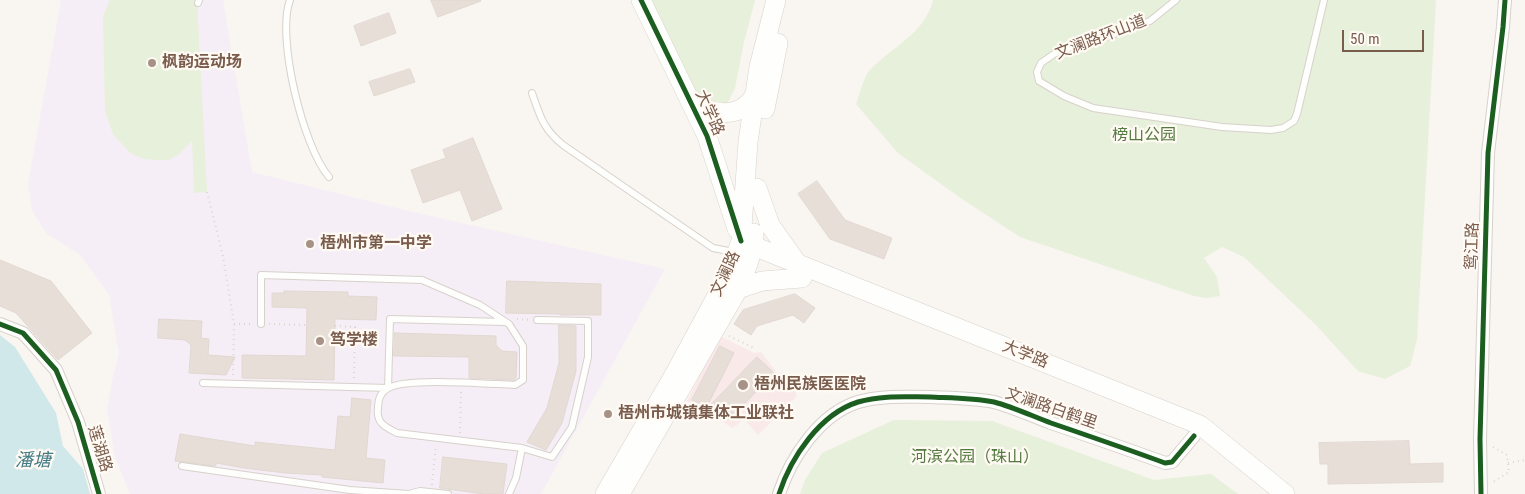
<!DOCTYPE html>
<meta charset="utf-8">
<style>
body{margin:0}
#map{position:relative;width:1525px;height:494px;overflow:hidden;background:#f9f5f0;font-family:"Roboto Condensed",sans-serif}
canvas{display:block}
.scale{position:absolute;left:1342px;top:30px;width:82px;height:22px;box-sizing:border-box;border:2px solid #7a5c4d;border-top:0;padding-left:6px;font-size:15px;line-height:18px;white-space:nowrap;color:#7a5c4d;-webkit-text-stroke:4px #fffaf3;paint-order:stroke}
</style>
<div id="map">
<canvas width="1525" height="494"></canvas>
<div class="scale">50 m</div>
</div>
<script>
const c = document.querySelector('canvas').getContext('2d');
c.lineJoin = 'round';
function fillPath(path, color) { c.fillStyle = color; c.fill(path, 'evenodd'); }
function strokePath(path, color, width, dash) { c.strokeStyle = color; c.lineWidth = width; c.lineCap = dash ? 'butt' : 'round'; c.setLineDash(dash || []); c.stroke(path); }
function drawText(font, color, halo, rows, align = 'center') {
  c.font = font + ' "Roboto Condensed","Noto Sans SC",sans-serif'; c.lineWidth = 4.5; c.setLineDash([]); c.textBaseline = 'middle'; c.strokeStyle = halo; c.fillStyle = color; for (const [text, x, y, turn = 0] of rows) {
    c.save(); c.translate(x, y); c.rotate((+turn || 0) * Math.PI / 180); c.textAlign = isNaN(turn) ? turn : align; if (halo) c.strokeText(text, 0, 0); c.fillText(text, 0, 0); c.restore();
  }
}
fillPath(new Path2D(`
 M61 0H223L252 172 409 211 665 269 541 494H130L115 457 107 409 112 381 119 354 109 295 80 255 46 233 32 210 28 184Z`), '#f6eef6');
fillPath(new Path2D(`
 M720 336 754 353 761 352 778 374 784 372 797 396 758 435 744 419 733 428 687 401Z`), '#fae9e9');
fillPath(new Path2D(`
 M110 0H197L207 192 194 193 192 141 177 156 168 160H155L144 159 130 153 113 134 105 111 103 16Z
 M646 0H755L744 42 735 88 727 104 719 107 699 98 691 88Z
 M933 0H1436L1417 339 1410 366 1385 379 1358 371 1315 324 1244 257 1222 247 1204 258 1217 277 1220 296 1207 298 1194 296 1020 237 959 197 898 153 856 104C860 94 863 79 869 71 890 48 926 33 933 0Z
 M894 420 992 421 1154 480 1211 474 1238 494H800L805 480 822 453Z`), '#e7f0db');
fillPath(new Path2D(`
 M0 335 15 347 56 413 63 446 83 469 90 494H0Z`), '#d0e8ea');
const building = new Path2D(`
 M431 0H480L481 1 438 17Z
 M389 13 396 33 361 46 354 26Z
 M410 69 415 82 374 96 369 82Z
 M473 138 502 209 472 221 460 190 423 203 411 170 446 158 443 150Z
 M817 181 845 220 892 238 884 259 830 239 798 194Z
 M0 260 51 281 92 333 58 360 16 313 0 306Z
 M507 281 601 284V315H560V314L506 313Z
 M284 291 348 292V296L377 297 376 320 335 319 334 380 242 378V355L306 356 307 308 272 307V293H284Z
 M795 294 815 308 804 323 793 315 757 326 751 335 734 324 743 310Z
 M159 319 202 321 201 338 209 339 208 355 235 357 226 375 189 373 191 345 185 340 158 338Z
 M559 325 576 326V371L562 423 546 450 527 442 547 408 559 363Z
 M395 333 496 336V345L502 351 517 352 516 378 514 380 469 378V357L394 356Z
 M720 346 734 353 704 412V406L692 400Z
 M757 357 774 373 729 420 712 404Z
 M352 398 371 400 366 458 385 460 383 483 322 477V475L285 473 244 468 216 463V466L175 461 180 434 255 446V442L335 450 338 416 350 417Z
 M1409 441 1410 464 1443 463V482L1328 484V464H1320L1319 443Z
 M443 457 507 464 503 494H484L440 488Z`);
fillPath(building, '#e6ded7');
strokePath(building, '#e2d8d2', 1);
const lane = new Path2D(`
 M290 0C276 37 303 147 329 177
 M1176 0 1150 21 1098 40 1065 49 1054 54 1041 63 1037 72 1039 81 1064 96 1093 108 1222 127 1271 130 1283 128 1294 121 1297 114 1324 0
 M198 3 199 0
 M532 93C540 116 543 129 563 145L713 248 734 252
 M261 324V275L422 280 480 305 509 324 523 346V380L515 385C488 384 408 377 388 388 381 392 378 400 378 408 376 423 385 427 397 433L522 448 552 457 572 427 588 357V321L537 320
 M203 383 388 388 390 319 504 322
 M182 466 350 490 409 494 420 491 448 494
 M509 494 516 478 522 448`);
const street = new Path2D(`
 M0 324 23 333 56 370 78 422 99 494
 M779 494C791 457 820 414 858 402 882 395 906 397 930 397 951 398 973 398 994 402 1013 407 1032 416 1051 423 1089 436 1127 449 1165 463L1172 462 1194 436
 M1481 494 1480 439 1488 153 1503 27 1505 0`);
const secondary = new Path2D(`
 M641 0 707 136 737 229
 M691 102C713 115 742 120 755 94
 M765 109 778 43
 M757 188 770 225 797 263
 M741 241 1200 425 1285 494
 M738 289 762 281 802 278
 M605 494 673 377 725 281 735 258 741 241 748 142 759 67 776 0
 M620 494 738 289C746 271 753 253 754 233`);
strokePath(lane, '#d7d1cb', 8);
strokePath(street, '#d7d1cb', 14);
strokePath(secondary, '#d9d2cb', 20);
strokePath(new Path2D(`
 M207 192 223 256 234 324 233 376
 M517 319 530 320
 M234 324H252
 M269 324 306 325
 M335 326 355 327 354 380
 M729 336 756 349
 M460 433 461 390
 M1493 447 1507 455 1509 472 1493 482
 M1508 463 1525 460
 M432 485 436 445`), '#dcd5d0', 2, [1, 4]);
strokePath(lane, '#fefefd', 6);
strokePath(street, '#fefefd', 12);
strokePath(secondary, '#fefefd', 19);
strokePath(new Path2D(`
 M641 0 707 136 741 241
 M0 324 23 333 56 370 78 422 99 494
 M779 494C791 457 820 414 858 402 882 395 906 397 930 397 951 398 973 398 994 402 1013 407 1032 416 1051 423 1089 436 1127 449 1165 463L1172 462 1194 436
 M1481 494 1480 439 1488 153 1503 27 1505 0`), '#1b5e20', 5);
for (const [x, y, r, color] of [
 [152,63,5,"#a69286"],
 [310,244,5,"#a69286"],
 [320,341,5,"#a69286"],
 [743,385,6,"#a69286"],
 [608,414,5,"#a69286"]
]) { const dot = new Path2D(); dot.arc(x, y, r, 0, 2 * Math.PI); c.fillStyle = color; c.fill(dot); strokePath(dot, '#fffaf3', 2); }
drawText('16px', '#7a5c4d', '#fffaf3', [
 ["文澜路环山道",1101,38,-21],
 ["大学路",709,113,66],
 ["鸳江路",1473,246,-88],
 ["文澜路",726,274,-65],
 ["大学路",1025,355,22],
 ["文澜路白鹤里",1051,409,19],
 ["莲湖路",99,449,73]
]);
drawText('bold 16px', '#7a5c4d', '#fffaf3', [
 ["枫韵运动场",162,63],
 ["梧州市第一中学",320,244],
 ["笃学楼",330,341],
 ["梧州民族医医院",754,385],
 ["梧州市城镇集体工业联社",618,414]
], 'left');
drawText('16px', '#537a41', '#fffaf3', [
 ["榜山公园",1144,136],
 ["河滨公园（珠山）",975,458]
]);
drawText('italic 18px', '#437c86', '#fffaf3', [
 ["潘塘",33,461]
]);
</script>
